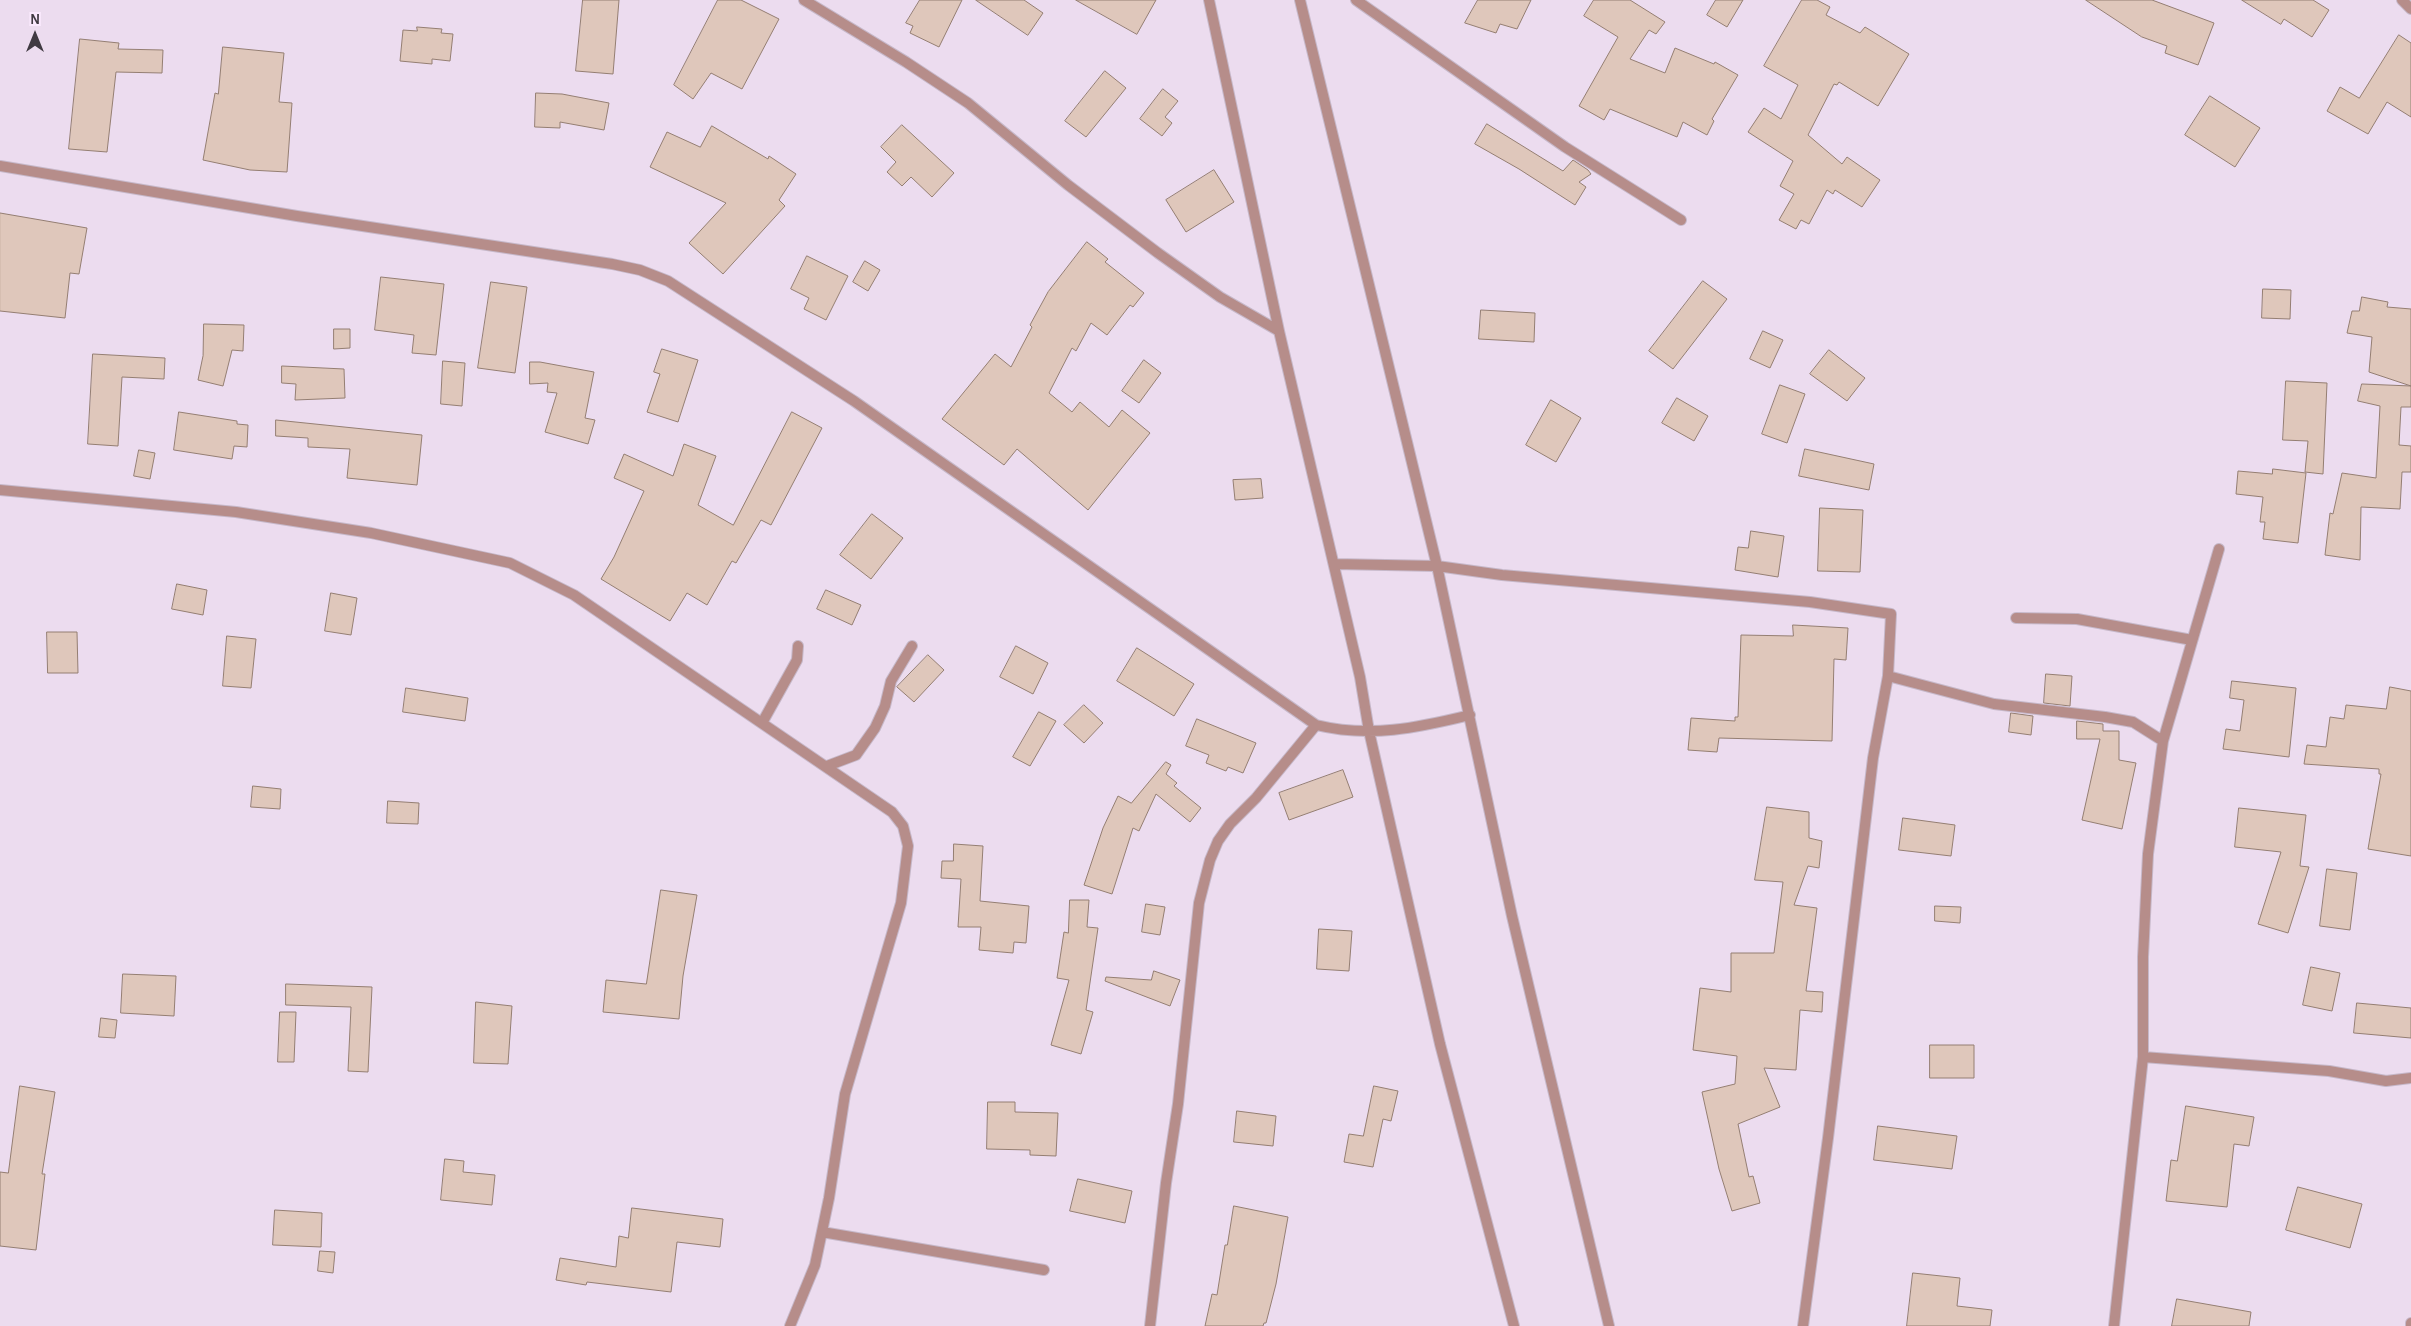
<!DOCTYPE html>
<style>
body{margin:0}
#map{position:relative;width:2411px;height:1326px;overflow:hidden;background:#ecdcef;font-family:"Alegreya Sans",sans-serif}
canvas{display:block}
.north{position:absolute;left:10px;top:10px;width:50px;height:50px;-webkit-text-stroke:4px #fae9fd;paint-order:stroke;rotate:0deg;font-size:14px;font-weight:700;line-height:20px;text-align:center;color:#403a42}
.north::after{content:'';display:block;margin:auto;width:18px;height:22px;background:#403a42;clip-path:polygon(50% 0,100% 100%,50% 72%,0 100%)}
</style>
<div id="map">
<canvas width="2411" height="1326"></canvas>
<div class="north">N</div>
</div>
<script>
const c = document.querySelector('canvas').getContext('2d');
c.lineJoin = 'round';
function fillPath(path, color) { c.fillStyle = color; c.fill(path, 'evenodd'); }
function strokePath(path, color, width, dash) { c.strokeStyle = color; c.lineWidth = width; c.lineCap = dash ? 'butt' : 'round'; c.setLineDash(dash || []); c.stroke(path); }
const building = new Path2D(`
 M583 0H619L613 74 576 71Z
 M718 0H741L779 19 742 89 711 73 693 99 674 85Z
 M920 0H962L939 47 910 33 913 26 906 23Z
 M976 0H1024L1043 13 1028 35Z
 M1076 0H1156L1137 34Z
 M1478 0H1531L1517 29 1500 24 1496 33 1465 23Z
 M1594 0H1630L1665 22 1656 34 1649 30 1630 59 1665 73 1675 48 1714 64 1715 62 1738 75 1712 119 1714 121 1707 135 1683 122 1677 137 1610 109 1604 120 1579 106 1618 37 1584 16Z
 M1716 0H1743L1727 27 1707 15Z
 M1802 0H1817L1830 7 1826 15 1860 33 1865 27 1909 54 1878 106 1839 82 1837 85 1834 84 1808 135 1842 164 1847 157 1880 180 1862 207 1835 190 1833 194 1827 190 1809 224 1801 220 1796 229 1779 220 1794 194 1780 186 1793 161 1748 132 1764 108 1781 119 1798 85 1764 66Z
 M2086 0H2152L2214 23 2198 65 2165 53 2167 46 2142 37Z
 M2242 0H2313L2329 10 2312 37 2284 19 2281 24Z
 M417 27 442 29 441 33 453 34 450 61 432 59V64L400 61 403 30 417 31Z
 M2399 35 2411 43V117L2387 102 2368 134 2327 111 2340 87 2359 98Z
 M80 39 119 43 118 49 163 50 162 73 116 72 107 152 69 149Z
 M223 47 284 53 279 102 292 103 287 172 250 170 203 160 215 93 218 94Z
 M1105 71 1126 88 1086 137 1065 121Z
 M1163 89 1178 101 1165 117 1172 123 1162 136 1140 119Z
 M536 93 562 94 609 103 604 130 560 122V128L535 127Z
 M2210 96 2260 128 2235 167 2185 135Z
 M1487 124 1563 171 1573 160 1588 170 1591 174 1579 182 1586 187 1575 205 1519 169 1475 144Z
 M902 125 954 173 932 197 911 177 902 186 887 172 896 162 881 147Z
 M712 126 768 159 769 156 796 174 779 200 785 206 723 274 689 243 726 203 650 167 667 132 700 147Z
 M1214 170 1234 202 1186 232 1166 200Z
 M0 213 87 228 79 274 70 273 65 318 0 311Z
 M1087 242 1108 259 1105 262 1144 293 1133 307 1130 305 1107 335 1091 323 1076 351 1072 348 1049 393 1072 412 1080 402 1109 427 1122 410 1150 433 1088 510 1017 449 1004 465 942 419 995 354 1011 367 1032 327 1030 325 1048 292Z
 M807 256 848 276 826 320 804 309 809 298 791 289Z
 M865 261 880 270 868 291 853 282Z
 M381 277 444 284 436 355 412 353 414 335 375 330Z
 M1703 281 1727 299 1673 369 1649 351Z
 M491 282 527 287 515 373 478 368Z
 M2263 289 2291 290 2290 319 2262 318Z
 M2362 297 2388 302 2387 307 2411 309V386L2369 372 2372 337 2347 333 2352 311H2359Z
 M1481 310 1535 313 1534 342 1479 339Z
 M204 324 244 325 243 351 232 350 223 386 198 380 203 356Z
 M334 329H350V348L334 349Z
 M1763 331 1783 340 1770 368 1750 359Z
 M662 349 698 360 678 422 647 412 660 374 654 372Z
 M1829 350 1865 378 1847 401 1810 374Z
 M93 354 165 358 164 379 122 377 118 446 88 444Z
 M1144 360 1161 373 1139 403 1122 391Z
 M443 361 465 363 462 406 441 404Z
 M530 362H540L594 372 585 418 595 420 588 444 545 432 557 393 547 392 548 383 530 384Z
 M282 366 344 369 345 398 295 400 296 384 282 383Z
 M2286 381 2327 383 2323 474 2305 472 2308 441 2283 440Z
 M2362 384 2411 386V407H2401L2399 445 2411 446V472H2402L2400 509 2361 507 2360 560 2325 555 2330 513 2333 514 2342 473 2376 478 2380 406 2358 401Z
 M1780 385 1805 394 1787 443 1762 434Z
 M1677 398 1708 416 1694 441 1662 423Z
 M1551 400 1581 418 1556 462 1526 445Z
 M179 412 237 421V424L248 425 247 447 234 446 232 459 174 450Z
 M792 412 822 428 771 525 761 520 736 563 732 561 707 605 687 593 670 621 601 579 614 557 644 491 614 478 624 454 673 476 684 444 716 456 698 505 733 525Z
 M276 420 422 435 417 485 347 478 350 449 308 447V438L276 436Z
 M1805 449 1874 464 1869 490 1799 476Z
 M139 450 155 453 150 479 134 476Z
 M2273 469 2306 473 2298 543 2263 539 2265 522H2260L2263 497 2236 494 2238 471 2272 474Z
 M1261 479 1263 498 1235 500 1233 480Z
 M1820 508 1863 510 1860 572 1818 571Z
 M872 514 903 538 871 579 840 555Z
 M1751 531 1784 536 1778 577 1735 570 1738 547 1748 548Z
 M177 584 207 590 203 615 172 609Z
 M826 590 861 605 852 625 817 609Z
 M331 593 357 598 351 635 325 631Z
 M1793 625 1848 628 1846 660 1834 659 1832 741 1719 738 1717 752 1688 750 1691 718 1735 721V717H1738L1741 635 1793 636Z
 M47 632H77L78 673H48Z
 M227 636 256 639 251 688 223 686Z
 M1016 646 1048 663 1033 694 1000 677Z
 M1137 648 1194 684 1174 716 1117 681Z
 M928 655 944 670 914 702 897 687Z
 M2046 674 2072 676 2070 706 2044 703Z
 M2232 681 2296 688 2289 757 2223 749 2226 729 2240 731 2244 700 2230 698Z
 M2390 687 2411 691V856L2368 849 2381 774H2379V769L2304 764 2307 745 2326 747 2330 717 2344 719 2346 705 2386 709Z
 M406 688 468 698 465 721 403 712Z
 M1084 705 1103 723 1084 743 1064 725Z
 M1039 712 1056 721 1030 766 1013 757Z
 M2011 713 2033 716 2031 735 2009 732Z
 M1197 719 1256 743 1243 773 1228 767 1226 771 1206 763 1209 755 1186 746Z
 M2077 721 2103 724V731H2119V760L2136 763 2122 829 2082 820 2100 739H2077Z
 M1166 762 1171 765 1166 774 1177 783 1174 786 1201 808 1190 822 1156 794 1139 831 1133 828 1112 894 1084 885 1103 828 1118 796 1131 803Z
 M1343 770 1353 797 1289 820 1279 793Z
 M253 786 281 789 280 809 251 807Z
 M388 801 419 803 418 824 387 823Z
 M1767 807 1809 812V838L1822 841 1819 868 1808 866 1794 905 1817 908 1806 991 1823 992 1822 1012 1800 1010 1796 1070 1764 1068 1780 1107 1738 1124 1749 1177 1753 1176 1760 1203 1732 1211 1719 1169 1702 1092 1735 1084 1737 1056 1693 1050 1700 988 1731 992V953H1774L1783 882 1755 880Z
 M2239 808 2306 815 2300 866 2309 867 2288 933 2258 924 2281 852 2235 847Z
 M1903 818 1955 825 1951 856 1899 850Z
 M954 844 983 846 980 901 1029 906 1026 943 1014 942 1013 953 979 950 981 927H958L961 879 941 878 942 861H953Z
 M2327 869 2357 873 2350 930 2320 926Z
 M661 890 697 895 683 976 679 1019 603 1012 606 980 646 984Z
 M1070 900H1089L1087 927 1098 928 1086 1010 1093 1012 1081 1054 1051 1045 1069 980 1057 978 1064 932 1068 933Z
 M1146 904 1165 907 1160 935 1142 932Z
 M1935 906 1961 907 1960 923 1935 921Z
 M1319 929 1352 931 1349 971 1317 969Z
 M2311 967 2340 973 2332 1011 2303 1005Z
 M1154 971 1180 980 1170 1006 1105 981 1106 977 1151 980Z
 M123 974 176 976 174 1016 121 1013Z
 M286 984 372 987 368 1072 348 1071 351 1007 286 1005Z
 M476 1002 512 1006 508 1064 474 1063Z
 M2357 1003 2411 1008V1038L2354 1033Z
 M280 1012H296L294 1062H278Z
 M101 1018 117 1020 115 1038 99 1037Z
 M1930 1045H1974V1078H1930Z
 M20 1086 55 1092 42 1174H45L36 1250 0 1246V1172L8 1173Z
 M1374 1086 1398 1091 1391 1121 1383 1119 1373 1167 1344 1162 1349 1134 1363 1136Z
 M988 1102H1015V1112L1058 1113 1056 1156 1030 1155V1150L987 1149Z
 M2186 1106 2254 1117 2249 1146 2234 1144 2227 1207 2166 1201 2171 1160 2177 1161Z
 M1237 1111 1276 1116 1273 1146 1234 1142Z
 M1878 1126 1957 1136 1952 1169 1874 1160Z
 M445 1159 464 1161 463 1172 495 1175 492 1205 441 1200Z
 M1078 1179 1132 1191 1125 1223 1070 1211Z
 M2298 1187 2362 1204 2350 1248 2286 1230Z
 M1234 1206 1288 1217 1276 1284 1266 1323H1264L1263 1326H1205L1212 1294 1217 1295 1225 1245H1227Z
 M632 1208 723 1219 720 1247 677 1242 671 1292 587 1282 586 1285 556 1280 560 1258 616 1267 619 1236 628 1238Z
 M275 1210 322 1213 321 1247 273 1245Z
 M320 1251 335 1252 333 1273 318 1271Z
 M1913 1273 1960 1278 1957 1306 1992 1310 1990 1326H1907Z
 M2177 1299 2251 1312 2249 1326H2172Z`);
fillPath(building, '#dfc7bb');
strokePath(building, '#947e72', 1);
const street = new Path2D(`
 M804 0 906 62 968 103 1068 185 1158 253 1220 297 1279 331
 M1209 0 1279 331 1360 677 1369 731 1440 1044 1514 1326
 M1300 0 1437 566 1512 916 1609 1326
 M1356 0 1565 147 1681 220
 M2402 0 2411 9
 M0 166 297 216 612 264 640 270 668 281 854 401 1316 725C1370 738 1417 728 1470 715
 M0 490 236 512 371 533 510 563 574 595 892 812 903 826 908 846 901 903 845 1094 829 1198 815 1265 790 1326
 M1334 564 1437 566 1502 575 1810 602 1891 614 1888 676 1873 758 1828 1138 1803 1326
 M2016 618 2077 619 2192 640
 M1888 676 1994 704 2105 717 2133 722 2163 741
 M762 723 797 660 798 646
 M827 766 856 755 875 728 885 706 891 681 912 646
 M2143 1057 2329 1071 2386 1081 2411 1078
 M822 1232 1044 1270
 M1150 1326 1166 1183 1178 1104 1199 903 1210 860 1218 841 1230 824 1256 798 1316 725
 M2114 1326 2143 1057V957L2148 854 2163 741 2219 549
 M2411 1326V1323`);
strokePath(street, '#c6b8c9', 12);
strokePath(street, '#b68d8a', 10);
</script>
